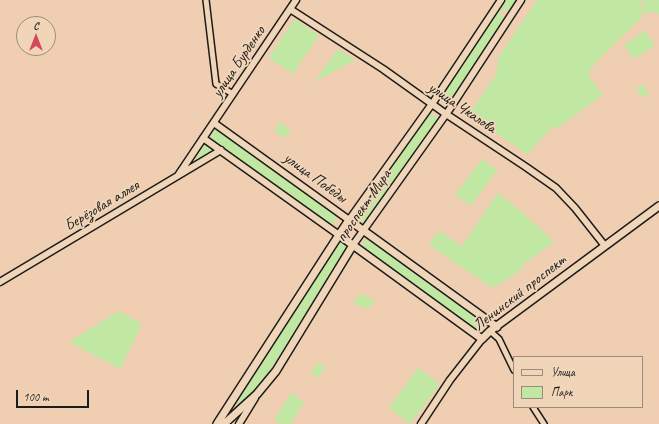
<!DOCTYPE html>
<meta charset="utf-8">
<style>
body{margin:0}
#map{position:relative;width:659px;height:424px;overflow:hidden;background:#efceb2;font-family:Caveat,sans-serif}
canvas{display:block}
.legend{position:absolute;left:513px;top:356px;width:130px;height:52px;box-sizing:border-box;background:#f1d5b8;border:1px solid #9c8b7a;margin:0;padding:5px 7px;list-style:none;font-size:12px;color:#1c1c1c}
.legend li{display:flex;align-items:center;gap:8px;height:20px}
.legend b{width:20px;border:1px solid #9c8b7a}
.north{position:absolute;left:16px;top:16px;width:40px;height:40px;box-sizing:border-box;background:#f1d5b8;border:1px solid #9c8b7a;border-radius:50%;rotate:0deg;font-size:11px;font-weight:700;line-height:16px;text-align:center;color:#1c1c1c}
.north::after{content:'';display:block;margin:auto;width:14px;height:18px;background:#d1495b;clip-path:polygon(50% 0,100% 100%,50% 72%,0 100%)}
.scale{position:absolute;left:16px;top:390px;width:73px;height:18px;box-sizing:border-box;border:2px solid #1c1c1c;border-top:0;padding-left:5px;font-size:12px;line-height:14px;white-space:nowrap;color:#1c1c1c;-webkit-text-stroke:3px #f1d5b8;paint-order:stroke}
</style>
<div id="map">
<canvas width="659" height="424"></canvas>
<ul class="legend">
<li><b style="height:5px;background:#f1d5b8"></b>Улица</li>
<li><b style="height:11px;background:#c1e8a3"></b>Парк</li>
</ul>
<div class="north">С</div>
<div class="scale">100 m</div>
</div>
<script>
const c = document.querySelector('canvas').getContext('2d');
c.lineJoin = 'round';
function fillPath(path, color) { c.fillStyle = color; c.fill(path, 'evenodd'); }
function strokePath(path, color, width, dash) { c.strokeStyle = color; c.lineWidth = width; c.lineCap = dash ? 'butt' : 'round'; c.setLineDash(dash || []); c.stroke(path); }
function drawText(font, color, halo, rows, align = 'center') {
  c.font = font + ' Caveat,sans-serif'; c.lineWidth = 4; c.setLineDash([]); c.textBaseline = 'middle'; c.strokeStyle = halo; c.fillStyle = color; for (const [text, x, y, turn = 0] of rows) {
    c.save(); c.translate(x, y); c.rotate((+turn || 0) * Math.PI / 180); c.textAlign = isNaN(turn) ? turn : align; if (halo) c.strokeText(text, 0, 0); c.fillText(text, 0, 0); c.restore();
  }
}
fillPath(new Path2D(`
 M505 0H519L511 12 504 8 500 15 504 18 447 106 439 101Z
 M537 0H640L643 16 595 63 588 74 603 95 556 129 553 126 534 147 528 155 469 114 496 75 499 56Z
 M642 0H659V14L654 12 644 13Z
 M294 19 319 35 293 74 269 58Z
 M644 31 655 45 634 59 624 45Z
 M338 49 355 60 314 82Z
 M642 84 649 93 644 98 636 90Z
 M428 112 440 119 365 225 355 217Z
 M280 122 291 130 284 138 274 131Z
 M218 129 339 215 332 225 211 139V136L215 130Z
 M204 143 210 147 212 152 200 159 196 156C197 150 198 145 204 143Z
 M482 159 497 170 471 206 455 195Z
 M498 193C518 208 536 224 554 242L522 265 523 268 497 286 493 287 489 286 429 245 439 231 462 246Z
 M368 237 485 321 487 325 482 331H478L361 247Z
 M340 243 342 244 347 247V251L264 380 259 387 241 403 240 404 238 402V401L336 247Z
 M360 293 371 299 374 302 372 306C365 310 360 307 354 303Z
 M119 311 142 324 120 369 69 342Z
 M318 362 325 367 318 378 311 373Z
 M418 368 440 384 410 424 389 408Z
 M291 393 304 402 291 424H281L274 420Z`), '#c1e8a3');
const minor = new Path2D(`
 M206 0 216 84 233 94
 M490 331 499 339 514 370
 M533 407 544 424`);
const tertiary = new Path2D(`
 M290 9 383 69 446 114 526 167 556 188 575 208 605 246
 M214 123 349 220 434 101 501 0
 M203 138 339 235
 M179 174 296 0
 M353 245 449 110 521 0
 M0 282 221 150
 M239 424 255 398
 M421 424 450 380 482 339`);
const secondary = new Path2D(`
 M339 235 482 339 490 331 659 206
 M217 424 339 235 349 220 497 327
 M224 424 257 394 276 371 353 245`);
strokePath(minor, '#1c1c1c', 8);
strokePath(tertiary, '#1c1c1c', 9);
strokePath(secondary, '#1c1c1c', 10);
strokePath(minor, '#f1d5b8', 5);
strokePath(tertiary, '#f1d5b8', 6);
strokePath(secondary, '#f1d5b8', 7);
drawText('16px', '#1c1c1c', '#f1d5b8', [
 ["улица Бурденко",239,62,-56],
 ["улица Чкалова",462,108,34],
 ["улица Победы",315,178,36],
 ["Берёзовая аллея",102,206,-31],
 ["проспект Мира",364,206,-55],
 ["Ленинский проспект",520,293,-38]
]);
</script>
